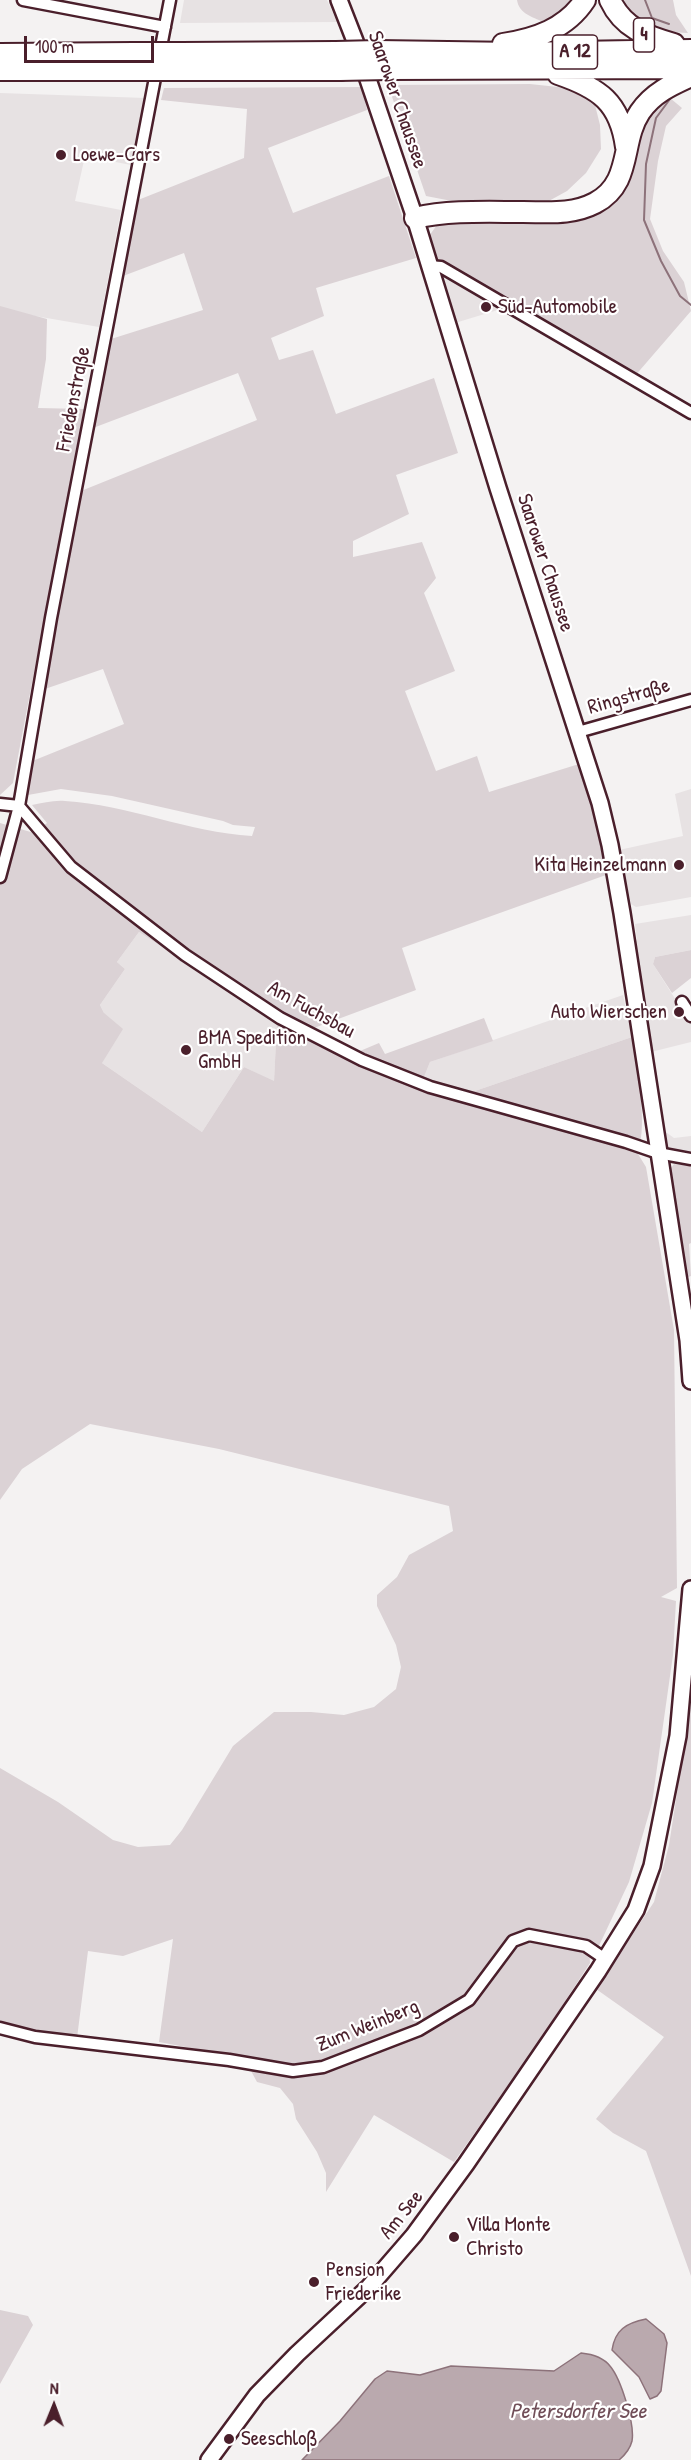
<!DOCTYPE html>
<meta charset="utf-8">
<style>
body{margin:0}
#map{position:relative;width:691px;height:2460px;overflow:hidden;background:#f4f2f2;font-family:"Patrick Hand",sans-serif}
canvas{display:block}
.north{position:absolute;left:24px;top:2376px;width:60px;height:60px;-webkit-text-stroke:4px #fff;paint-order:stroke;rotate:1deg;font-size:16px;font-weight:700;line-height:24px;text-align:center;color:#4a1f2b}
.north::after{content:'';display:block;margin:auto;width:21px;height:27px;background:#4a1f2b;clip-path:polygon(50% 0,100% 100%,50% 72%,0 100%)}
.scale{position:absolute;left:24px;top:36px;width:130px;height:27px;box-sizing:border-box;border:3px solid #4a1f2b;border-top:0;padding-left:8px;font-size:18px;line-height:21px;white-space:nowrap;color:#4a1f2b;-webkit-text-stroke:4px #fff;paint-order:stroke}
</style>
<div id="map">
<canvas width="691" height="2460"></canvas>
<div class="north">N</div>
<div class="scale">100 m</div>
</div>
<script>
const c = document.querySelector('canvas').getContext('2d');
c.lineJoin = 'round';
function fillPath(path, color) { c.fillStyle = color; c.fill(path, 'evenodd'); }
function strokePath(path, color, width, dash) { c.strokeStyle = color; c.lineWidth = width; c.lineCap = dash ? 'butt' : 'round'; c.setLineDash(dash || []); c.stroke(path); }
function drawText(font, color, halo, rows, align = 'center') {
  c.font = font + ' "Patrick Hand",sans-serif'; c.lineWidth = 4.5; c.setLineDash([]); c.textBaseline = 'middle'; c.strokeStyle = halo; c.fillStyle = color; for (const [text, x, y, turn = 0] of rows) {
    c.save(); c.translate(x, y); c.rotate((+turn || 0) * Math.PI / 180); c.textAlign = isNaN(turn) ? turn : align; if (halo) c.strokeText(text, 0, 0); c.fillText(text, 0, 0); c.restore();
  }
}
fillPath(new Path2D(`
 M184 0H327L337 22 180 23Z
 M0 93 146 98 131 165 85 156 75 201 121 210 99 327 0 310Z
 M448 278 501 309 455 323 443 282Z
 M691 789V897L636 907 631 904 619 850 683 836 675 794Z
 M691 915V950L655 957 653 964 691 1024V1042L651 1052 635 941 637 940 635 924Z
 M139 932 277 1022 274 1082 244 1067 202 1132 102 1063 104 1013 100 1005 125 969 117 962Z
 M623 995 632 1037 472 1092 424 1077 430 1062Z
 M663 1130 674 1138 691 1136V1153L665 1147Z`), '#e7e2e3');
fillPath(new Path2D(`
 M517 0H577L558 16 541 21C530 16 519 13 517 0Z
 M617 0H673L676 15 688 33C660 32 634 25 617 0Z
 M530 84 567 88 594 101 600 125 601 149 586 173 567 191 547 202H457L426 196 388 85Z
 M362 87 367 110 268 148 293 213 389 176 416 258 316 288 324 316 271 338 279 360 313 350 336 414 434 378 458 453 396 475 409 514 353 541V557L422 542 436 578 424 593 455 671 405 691 436 771 477 756 489 792 579 764 593 808 606 875 402 948 416 990 314 1028 360 1051 379 1043 385 1054 484 1018 493 1041 430 1062 424 1077 472 1092 632 1037C637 1075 648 1117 638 1154L646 1167 674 1330 677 1588 661 1597 676 1601 673 1655 652 1803 629 1882 597 1950 589 1948 590 1963 530 2055 454 2162 374 2115 326 2192V2173L317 2152 296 2119 293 2104 280 2088 257 2082 244 2058 159 2042 173 1939 123 1956 88 1951 77 2038 21 2030 0 2024V1768L58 1802 113 1840 138 1847 170 1845 182 1830 233 1746 274 1712H311L344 1715 374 1707 396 1689 401 1667 396 1645 377 1606V1595L397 1577 409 1555 453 1531 449 1506 219 1449 90 1424 22 1469 0 1500V823L34 833 47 823 32 805C43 803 54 800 65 801 128 805 188 832 252 836L255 827 233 825 223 821 112 796 61 789 28 795 26 789 30 762 124 724 103 669 42 690 81 491 257 420 238 373 93 428 111 339 203 310 184 253 123 276 138 200 244 158 247 109 161 100 164 88ZM139 932 277 1022 274 1081 244 1067 202 1132 102 1063 123 1029 104 1013 100 1005 125 969 117 962Z
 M664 93 682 108 666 126 658 161 650 219 663 251 684 282 691 311 634 377 438 262 429 236 437 225 454 219H560L624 187 632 174 640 128Z
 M0 306 47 319 46 359 38 408 84 409 13 783 0 795Z
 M691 950V978L672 993 653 964 655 957Z
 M674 1164 691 1166V1243L689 1244 691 1276 685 1278 668 1172Z
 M691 1702V2276L646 2151 613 2133 596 2119 664 2037 596 1989 654 1902 669 1845Z
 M0 2310 28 2316 33 2325 0 2384Z`), '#dbd2d5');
const water = new Path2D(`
 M646 2319 664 2334 667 2343 661 2391 657 2396 650 2399 639 2377 612 2350C615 2330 626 2323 646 2319Z
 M581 2353C591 2354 603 2357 610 2366 621 2379 635 2424 632 2441 630 2449 625 2455 619 2460H302L340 2421 375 2379 387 2371 420 2375 451 2366 554 2371Z`);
fillPath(water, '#baa9ae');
strokePath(water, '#8d727a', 1.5);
strokePath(new Path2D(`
 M645 0 652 18 669 24
 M670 99 656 118 646 164 644 220 661 261 680 296 691 305`), '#8d727a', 2);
const street = new Path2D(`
 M23 0 165 27
 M428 266 441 267 691 413
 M578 732 691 700
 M0 804 19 806 71 867 185 955 280 1018 362 1060 430 1087 626 1142 658 1153 691 1159
 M0 877 19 806 51 618 170 0
 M682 1002 691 1016
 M0 2028 35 2037 229 2060 293 2071 323 2067 419 2030 469 2000 513 1941 529 1935 586 1946 605 1959`);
const secondary = new Path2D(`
 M339 0 355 41 415 218 498 488 600 803 610 845 622 913 688 1340 691 1381
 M209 2460 257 2395 297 2354 369 2287 414 2235 466 2164 598 1971 636 1910 652 1866 678 1736 691 1589`);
const highway = new Path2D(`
 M610 0C623 28 646 36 674 44
 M503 44C535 39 566 29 585 0
 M378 51 517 53 691 50
 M182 53 336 52
 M0 54 134 53
 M388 69 691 68
 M0 70H134
 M176 70H340
 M558 74C599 88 620 102 626 147
 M415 218C450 210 487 212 523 212 548 212 572 215 595 203 633 183 620 142 640 112 653 93 671 85 691 76`);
strokePath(street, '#4a1f2b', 15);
strokePath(secondary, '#4a1f2b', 20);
strokePath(highway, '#4a1f2b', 24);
strokePath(street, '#fff', 10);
strokePath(secondary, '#fff', 15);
strokePath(highway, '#fff', 20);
const highwayBridge = new Path2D(`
 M336 52 378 51
 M134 53H182
 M134 70H176
 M340 70 388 69`);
strokePath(highwayBridge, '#4a1f2b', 24, []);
strokePath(highwayBridge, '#fff', 20);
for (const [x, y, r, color] of [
 [61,155,6,"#4a1f2b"],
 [486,307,6,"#4a1f2b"],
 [679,865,6,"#4a1f2b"],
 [679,1012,6,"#4a1f2b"],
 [186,1050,6,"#4a1f2b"],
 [454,2237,6,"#4a1f2b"],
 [314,2282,6,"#4a1f2b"],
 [229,2439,6,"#4a1f2b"]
]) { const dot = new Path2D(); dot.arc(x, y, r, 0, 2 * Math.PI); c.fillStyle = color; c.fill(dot); strokePath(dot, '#fff', 2); }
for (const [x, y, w] of [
 [644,35,21],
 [575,52,45]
]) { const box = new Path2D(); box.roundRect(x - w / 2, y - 17, w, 34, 4.5); c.fillStyle = '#fff'; c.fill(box); strokePath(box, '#4a1f2b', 1.5); }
drawText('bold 20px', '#4a1f2b', null, [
 ["4",644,35],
 ["A 12",575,52]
]);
drawText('21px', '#4a1f2b', '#fff', [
 ["Saarower Chaussee",397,100,71],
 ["Friedenstraße",74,399,-79],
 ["Saarower Chaussee",545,563,72],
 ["Ringstraße",629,697,-16],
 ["Am Fuchsbau",311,1010,29],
 ["Zum Weinberg",368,2026,-22],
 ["Am See",402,2215,-51]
]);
drawText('21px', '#4a1f2b', '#fff', [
 ["Loewe-Cars",73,155],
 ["Süd-Automobile",498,307],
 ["Kita Heinzelmann",667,865,"right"],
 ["Auto Wierschen",667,1012,"right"],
 ["BMA Spedition",198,1038],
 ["GmbH",198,1062],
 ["Villa Monte",466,2225],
 ["Christo",466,2249],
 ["Pension",326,2270],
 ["Friederike",326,2294],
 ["Seeschloß",241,2439]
], 'left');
drawText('italic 22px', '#714f59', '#fff', [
 ["Petersdorfer See",578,2412]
]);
</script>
